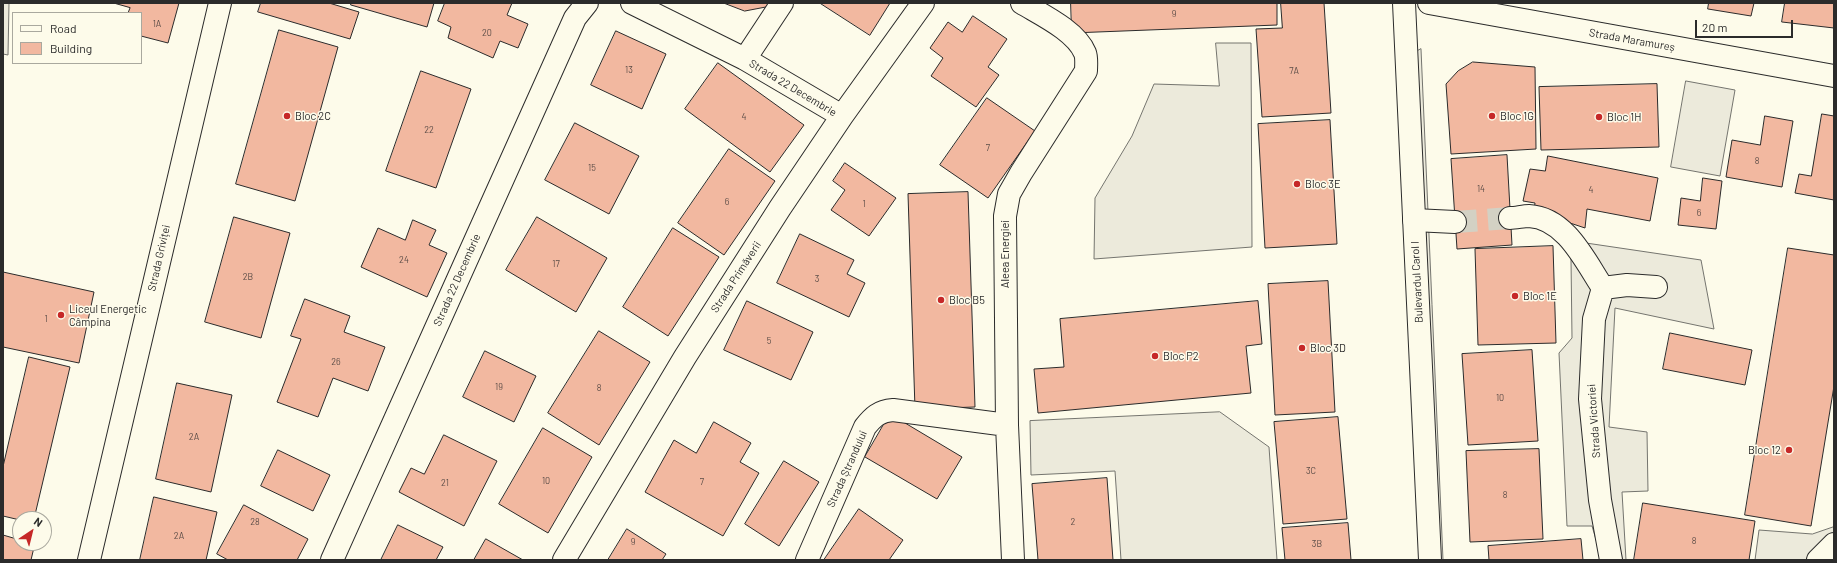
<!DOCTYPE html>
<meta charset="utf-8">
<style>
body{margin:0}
#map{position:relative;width:1837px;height:563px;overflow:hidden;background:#fdfbea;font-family:Barlow,sans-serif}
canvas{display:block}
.frame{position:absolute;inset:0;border:4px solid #2b2b2b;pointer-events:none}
.legend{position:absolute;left:12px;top:12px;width:130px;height:52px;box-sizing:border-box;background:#fdfbea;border:1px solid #a9a89e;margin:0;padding:5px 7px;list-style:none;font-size:12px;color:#2b2b2b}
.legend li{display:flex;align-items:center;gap:8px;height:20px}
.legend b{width:20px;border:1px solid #a9a89e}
.north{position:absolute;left:12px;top:511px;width:40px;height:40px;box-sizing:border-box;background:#fdfbea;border:1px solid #a9a89e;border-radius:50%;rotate:35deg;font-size:11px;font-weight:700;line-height:16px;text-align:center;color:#2b2b2b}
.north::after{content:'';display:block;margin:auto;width:14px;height:18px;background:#c62828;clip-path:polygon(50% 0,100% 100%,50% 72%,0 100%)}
.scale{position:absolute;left:1695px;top:20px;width:98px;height:18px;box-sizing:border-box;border:2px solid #2b2b2b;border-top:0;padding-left:5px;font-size:12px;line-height:14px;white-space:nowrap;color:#2b2b2b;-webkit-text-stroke:3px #fdfbea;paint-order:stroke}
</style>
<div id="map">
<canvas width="1837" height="563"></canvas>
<div class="frame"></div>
<ul class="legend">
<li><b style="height:5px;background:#fdfbea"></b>Road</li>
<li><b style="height:11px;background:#f2b8a0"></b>Building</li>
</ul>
<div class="north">N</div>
<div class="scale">20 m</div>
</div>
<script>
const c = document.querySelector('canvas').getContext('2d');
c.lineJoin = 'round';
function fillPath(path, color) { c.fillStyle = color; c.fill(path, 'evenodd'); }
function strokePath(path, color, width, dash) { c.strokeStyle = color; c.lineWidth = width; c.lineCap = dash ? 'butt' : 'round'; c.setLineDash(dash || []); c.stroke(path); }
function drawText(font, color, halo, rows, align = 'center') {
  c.font = font + ' Barlow,sans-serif'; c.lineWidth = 3; c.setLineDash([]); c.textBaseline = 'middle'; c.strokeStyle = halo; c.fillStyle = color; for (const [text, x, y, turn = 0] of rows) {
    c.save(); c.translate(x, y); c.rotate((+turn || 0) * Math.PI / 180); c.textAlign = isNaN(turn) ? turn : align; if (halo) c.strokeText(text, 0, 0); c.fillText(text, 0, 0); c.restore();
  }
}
const parking = new Path2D(`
 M3 3H9L8 55 3 54Z
 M1216 43H1251L1252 247 1094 259 1095 198 1132 136 1154 84 1219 86Z
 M1421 49 1443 560H1430L1407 57Z
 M1686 81 1735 90 1720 176 1671 167Z
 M1586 243 1701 260 1714 329 1615 308 1609 427 1647 432 1648 491 1622 492 1626 560H1602L1592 526H1567L1559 353 1572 338 1571 259Z
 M1220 412 1269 447 1277 560H1121L1115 471 1031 475 1030 421Z
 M1834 527V560H1755L1759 530 1812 534Z`);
fillPath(parking, '#eceadb');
strokePath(parking, '#74746e', 1);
const building = new Path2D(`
 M114 3H179L168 43 141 36V13H128L130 8Z
 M261 3H329L359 12 350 39 258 12Z
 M351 3H434L427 27 351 5Z
 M445 3H512L507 15 528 24 518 48 500 41 493 58 448 38 451 27 438 21Z
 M724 3H773L771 6 745 11Z
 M820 3H890L870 35Z
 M1071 3H1277V25L1072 33Z
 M1281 3H1324L1331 113 1262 117 1256 29 1282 28Z
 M1709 3H1754L1751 16 1708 9Z
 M1785 3H1834V28L1782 22Z
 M973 16 1007 39 988 67 999 75 976 107 931 76 943 58 930 48 948 22 962 32Z
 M279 30 338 47 295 201 236 184Z
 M616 31 666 54 642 109 591 85Z
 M1473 62 1535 67 1536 149 1451 154 1446 84 1458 71Z
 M718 63 804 125 770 172 685 109Z
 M421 71 471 89 436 188 386 171Z
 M1657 84 1659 147 1541 150 1539 87Z
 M987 98 1035 131 988 198 940 165Z
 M1822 114 1834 116V200L1795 193 1799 174 1811 176Z
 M1765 116 1793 121 1782 187 1726 177 1732 140 1760 145Z
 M1330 120 1337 244 1265 248 1258 124Z
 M575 123 639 156 609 214 545 180Z
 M729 149 775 181 724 255 678 223Z
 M1507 155 1512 245 1457 249 1451 159Z
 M1548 156 1658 178 1650 221 1587 209 1585 228 1534 211 1535 203 1523 201 1530 169 1545 171Z
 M845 163 896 198 869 236 831 210 845 190 833 181Z
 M1703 178 1722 181 1716 229 1678 225 1681 198 1700 201Z
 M968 192 975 407 915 409 908 194Z
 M234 217 290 233 261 338 205 322Z
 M537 217 607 258 576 312 506 270Z
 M413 220 436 230 429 245 447 253 427 297 361 267 378 228 405 240Z
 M673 228 719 257 668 336 623 307Z
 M800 234 854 260 847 274 865 283 849 317 777 283Z
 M1553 246 1556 343 1478 345 1475 249Z
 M1788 248 1834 255V386L1811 526 1745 515Z
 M3 272 94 292 79 363 3 347Z
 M1328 281 1335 412 1275 415 1268 284Z
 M305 299 350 316 344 332 385 347 368 391 333 378 318 417 277 402 301 339 291 336Z
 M747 301 813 332 791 380 724 350Z
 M1258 301 1262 344 1246 346 1251 393 1038 413 1034 369 1064 367 1060 319Z
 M599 331 650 362 599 445 548 413Z
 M1670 333 1752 350 1745 385 1663 369Z
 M1532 350 1538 441 1468 445 1462 354Z
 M485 351 536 376 514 422 463 397Z
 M29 357 70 367 34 519H20V520L3 516V467Z
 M177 383 232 395 211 492 156 479Z
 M890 414 962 457 937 499 865 457Z
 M1338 417 1347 519 1283 524 1274 422Z
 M714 422 751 443 740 462 759 473 723 536 645 492 674 440 696 453Z
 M543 428 592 457 548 533 499 504Z
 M444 435 497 461 464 526 399 492 411 468 424 474Z
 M1539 449 1543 539 1470 542 1466 451Z
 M278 450 330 475 313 511 261 486Z
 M784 461 819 482 779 546 745 524Z
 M1107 478 1113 560H1038L1032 484Z
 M154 497 217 512 206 560H140Z
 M1643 503 1755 521 1749 560H1634Z
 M244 505 308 539 297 560H228L217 554Z
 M859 509 903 540 889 560H824Z
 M1348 523 1351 560H1285L1282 528Z
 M398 525 443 547 436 560H381Z
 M627 529 666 554 662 560H608Z
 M3 535 20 540V543H35L31 560H3Z
 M486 539 523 560H474Z
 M1581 539 1583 560H1489L1488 546Z`);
fillPath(building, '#f2b8a0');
strokePath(building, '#2b2b2b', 1);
strokePath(new Path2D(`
 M1455 222 1510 218`), '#d3d1c4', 22, [22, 11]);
const minor = new Path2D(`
 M632 3 745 59 842 116
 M1429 3 1834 76
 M745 59 782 3
 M1510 218C1516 218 1523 216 1529 216 1566 218 1585 261 1603 288
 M1414 220 1455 222
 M332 560 575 18 587 3
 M564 560 685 357 780 208 842 116 923 3
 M807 560 865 427C873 417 879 411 893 410L1007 425
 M1013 560 1007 425 1005 216 1009 194 1021 173 1086 71C1086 66 1087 58 1085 53 1076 31 1042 15 1022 3
 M1611 560 1600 500 1590 399 1594 319 1603 288 1627 285 1656 287
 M1818 560 1834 544`);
const major = new Path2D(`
 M1404 3 1430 560
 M89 560 220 3`);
strokePath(minor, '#2b2b2b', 24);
strokePath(major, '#2b2b2b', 24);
strokePath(minor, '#fdfbea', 22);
strokePath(major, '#fdfbea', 22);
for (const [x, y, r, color] of [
 [287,116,4,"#c62828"],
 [1492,116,4,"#c62828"],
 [1599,117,4,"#c62828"],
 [1297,184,4,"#c62828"],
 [1515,296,4,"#c62828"],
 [941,300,4,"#c62828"],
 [61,315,4,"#c62828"],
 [1302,348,4,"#c62828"],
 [1155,356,4,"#c62828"],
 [1789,450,4,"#c62828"]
]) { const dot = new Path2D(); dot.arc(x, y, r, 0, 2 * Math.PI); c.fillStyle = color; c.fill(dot); strokePath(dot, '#fdfbea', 1.5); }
drawText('9px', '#5d4e48', null, [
 ["9",1174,14],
 ["1A",157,24],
 ["20",487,33],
 ["13",629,70],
 ["7A",1294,71],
 ["4",744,117],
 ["22",429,130],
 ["7",988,148],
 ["8",1757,161],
 ["15",592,168],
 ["14",1481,189],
 ["4",1591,190],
 ["6",727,202],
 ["1",864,204],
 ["6",1699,213],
 ["24",404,260],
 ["17",556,264],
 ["2B",248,277],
 ["3",817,279],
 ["1",46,319],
 ["5",769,341],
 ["26",336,362],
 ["19",499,387],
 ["8",599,388],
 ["10",1500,398],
 ["2A",194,437],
 ["3C",1311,471],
 ["10",546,481],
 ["7",702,482],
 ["21",445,483],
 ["8",1505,495],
 ["28",255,522],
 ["2",1073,522],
 ["2A",179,536],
 ["8",1694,541],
 ["9",633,542],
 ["3B",1317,544]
]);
drawText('11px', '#2b2b2b', '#fdfbea', [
 ["Strada Maramureș",1632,40,10],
 ["Strada 22 Decembrie",793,88,31],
 ["Aleea Energiei",1005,254,-90],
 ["Strada Griviței",159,258,-77],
 ["Strada Primăverii",736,277,-57],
 ["Strada 22 Decembrie",457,280,-66],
 ["Bulevardul Carol I",1417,282,-93],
 ["Strada Victoriei",1594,421,-94],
 ["Strada Ștrandului",847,469,-66]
]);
drawText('11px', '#2b2b2b', '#fdfbea', [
 ["Bloc 2C",295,116],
 ["Bloc 1G",1500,116],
 ["Bloc 1H",1607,117],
 ["Bloc 3E",1305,184],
 ["Bloc 1E",1523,296],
 ["Bloc B5",949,300],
 ["Liceul Energetic",69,309],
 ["Câmpina",69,322],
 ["Bloc 3D",1310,348],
 ["Bloc P2",1163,356],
 ["Bloc 12",1781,450,"right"]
], 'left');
</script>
